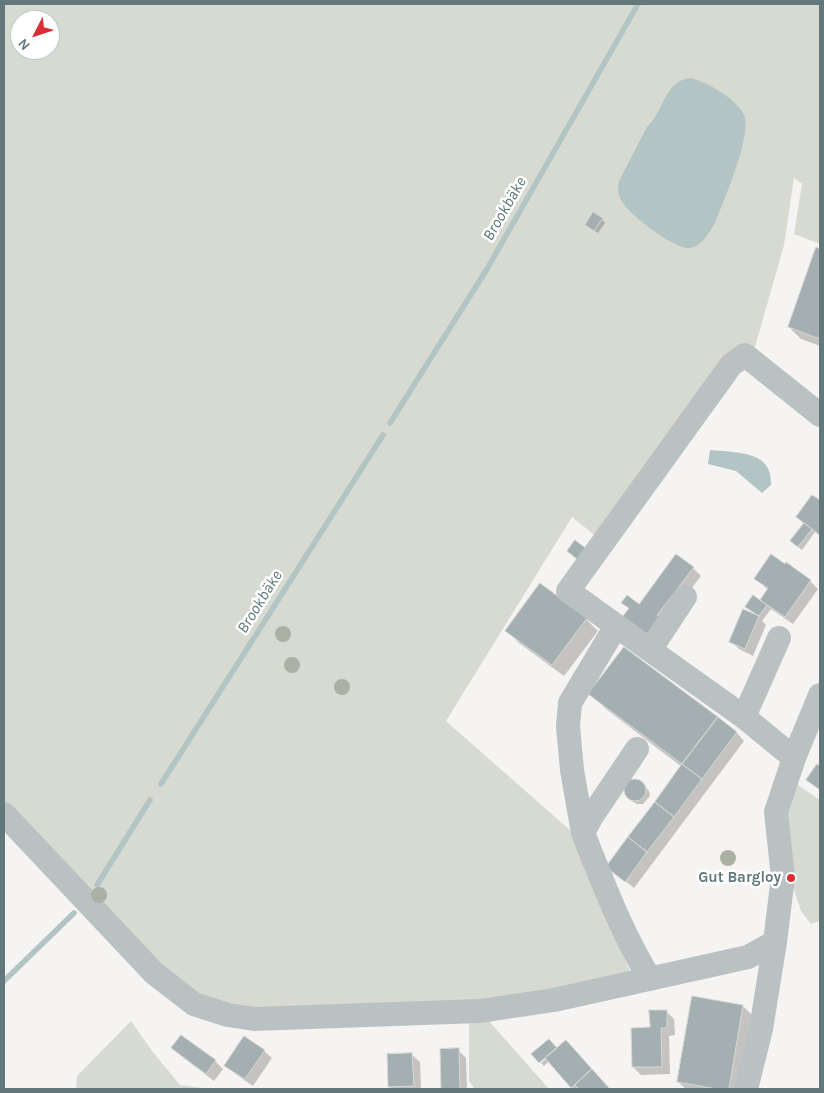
<!DOCTYPE html>
<meta charset="utf-8">
<style>
body{margin:0}
#map{position:relative;width:824px;height:1093px;overflow:hidden;background:#f5f4f2;font-family:Karla,sans-serif}
canvas{display:block}
.frame{position:absolute;inset:0;border:5px solid #62787b;pointer-events:none}
.north{position:absolute;left:10px;top:10px;width:50px;height:50px;box-sizing:border-box;background:#fff;border:1px solid #c0c9ca;border-radius:50%;rotate:229deg;font-size:14px;font-weight:700;line-height:20px;text-align:center;color:#62787b}
.north::after{content:'';display:block;margin:auto;width:18px;height:22px;background:#da2d35;clip-path:polygon(50% 0,100% 100%,50% 72%,0 100%)}
</style>
<div id="map">
<canvas width="824" height="1093"></canvas>
<div class="frame"></div>
<div class="north">N</div>
</div>
<script>
const c = document.querySelector('canvas').getContext('2d');
c.lineJoin = 'round';
function fillPath(path, color) { c.fillStyle = color; c.fill(path, 'evenodd'); }
function strokePath(path, color, width, dash) { c.strokeStyle = color; c.lineWidth = width; c.lineCap = dash ? 'butt' : 'round'; c.setLineDash(dash || []); c.stroke(path); }
function drawText(font, color, halo, rows, align = 'center') {
  c.font = font + ' Karla,sans-serif'; c.lineWidth = 5; c.setLineDash([]); c.textBaseline = 'middle'; c.strokeStyle = halo; c.fillStyle = color; for (const [text, x, y, turn = 0] of rows) {
    c.save(); c.translate(x, y); c.rotate((+turn || 0) * Math.PI / 180); c.textAlign = isNaN(turn) ? turn : align; if (halo) c.strokeText(text, 0, 0); c.fillText(text, 0, 0); c.restore();
  }
}
fillPath(new Path2D(`
 M4 4H820V244L794 234 802 184 794 178 784 245 755 347 732 355 598 538 572 517 446 721 580 839 583 858 630 971 625 976 496 1000 254 1009 210 999 187 986 156 962 4 803ZM20 20H50V50H20Z
 M795 783 820 800V921L811 924 801 911 793 887 785 817Z
 M131 1021 152 1051 180 1085 209 1089H76L77 1076Z
 M489 1021 549 1089H475L469 1081V1022Z`), '#d7dad1');
fillPath(new Path2D(`
 M691 78C707 82 741 101 745 118 750 140 723 203 714 225 708 234 701 247 689 248 674 249 631 216 623 203 618 196 617 189 619 181L647 127C664 112 664 80 691 78Z
 M710 450C724 451 755 452 764 463 770 469 771 477 771 485L762 493 736 471 708 464Z`), '#b2c4c4');
fillPath(new Path2D(`
 M602 219 605 223 598 233 590 228Z
 M817 249 820 250V346L801 339 789 327Z
 M813 496 820 502V536L815 532 802 550 795 545 804 524 797 517Z
 M693 568 701 576 665 623 629 609 623 602 639 606Z
 M755 578 810 581 818 589 793 624 771 609 762 621 766 625 753 656 739 649 731 641 744 611 760 616 751 610 760 602 768 590Z
 M586 619 598 631 564 676 519 643 507 631Z
 M624 648 737 733 744 741 634 888 607 867 682 767 606 709 590 694Z
 M632 780H637L642 782 649 791 650 796 643 804H637L633 802 625 793 627 783Z
 M743 1006 755 1018 742 1089H686L678 1082Z
 M666 1011 674 1019 675 1035 669 1036 670 1074 641 1075 633 1067 651 1029Z
 M182 1037 215 1061 223 1069 214 1081 181 1056 173 1048Z
 M566 1041 574 1049 609 1089H574L549 1061 544 1066 541 1063Z
 M441 1050H458L466 1058 467 1089H442Z
 M264 1051 272 1058 253 1086 234 1073 226 1065Z
 M412 1055 420 1062 421 1089H392L389 1086Z`), '#0003');
strokePath(new Path2D(`
 M390 423 487 269 638 4
 M161 784 383 435
 M97 885 150 800
 M4 981 74 913`), '#b2c4c4', 5.5);
const building = new Path2D(`
 M593 212 603 218 594 231 585 225Z
 M816 247 820 249V339L788 327Z
 M812 495 820 500V535L796 517Z
 M804 523 812 529 798 547 790 541Z
 M575 540 588 550 579 561 567 551Z
 M676 554 694 567 657 615 662 619 647 639 620 620 629 608 621 603 627 595 639 604Z
 M771 554 785 564 786 562 811 580 785 617 760 600 768 588 754 579Z
 M540 583 587 618 552 665 505 631Z
 M753 595 767 605 759 616 745 607Z
 M743 609 759 616 745 649 729 642Z
 M624 647 718 717 682 764 588 694Z
 M718 717 737 732 702 779 682 764Z
 M682 764 702 779 674 817 655 802Z
 M817 764 820 766V790L806 780Z
 M624 790a11 11 0 1 1 22 0a11 11 0 1 1-22 0Z
 M655 802 674 817 647 852 628 837Z
 M628 837 647 852 625 882 606 867Z
 M692 996 743 1005 729 1089H717L677 1082Z
 M649 1010H667V1028H661L662 1067H632L631 1028 650 1027Z
 M181 1035 216 1060 206 1074 171 1048Z
 M244 1036 265 1050 245 1079 224 1066Z
 M549 1039 557 1048 539 1063 531 1054Z
 M566 1040 592 1069 571 1088 545 1058Z
 M459 1048 460 1089H441L440 1049Z
 M412 1053 414 1086 388 1087 387 1054Z
 M592 1069 610 1089H579L575 1085Z`);
fillPath(building, '#a4afb1');
strokePath(building, '#d7d6d4', 1);
strokePath(new Path2D(`
 M685 597 650 650 744 717 794 758
 M650 650 568 591 731 365 745 355 820 415
 M744 717 779 638
 M637 749 592 816 583 833C603 883 622 933 650 979
 M4 814 154 973 194 1004 228 1015 254 1019 480 1011 554 1000 748 957 775 942
 M583 833 572 770 568 726 570 703 616 626
 M746 1089 761 1029 775 942 783 877 776 812 794 758 820 695`), '#bac1c2', 24);
c.fillStyle = '#abb0a4';
for (const [x, y] of [
 [283,634],
 [292,665],
 [342,687],
 [728,858],
 [99,895]
]) { c.beginPath(); c.arc(x, y, 8, 0, 2 * Math.PI); c.fill(); }
for (const [x, y, r, color] of [
 [791,878,5,"#da2d35"]
]) { const dot = new Path2D(); dot.arc(x, y, r, 0, 2 * Math.PI); c.fillStyle = color; c.fill(dot); strokePath(dot, '#fff', 2); }
drawText('bold 15px', '#62787b', '#fff', [
 ["Gut Bargloy",781,878]
], 'right');
drawText('italic 16px', '#5c7877', '#fff', [
 ["Brookbäke",505,209,-60],
 ["Brookbäke",260,602,-58]
]);
</script>
